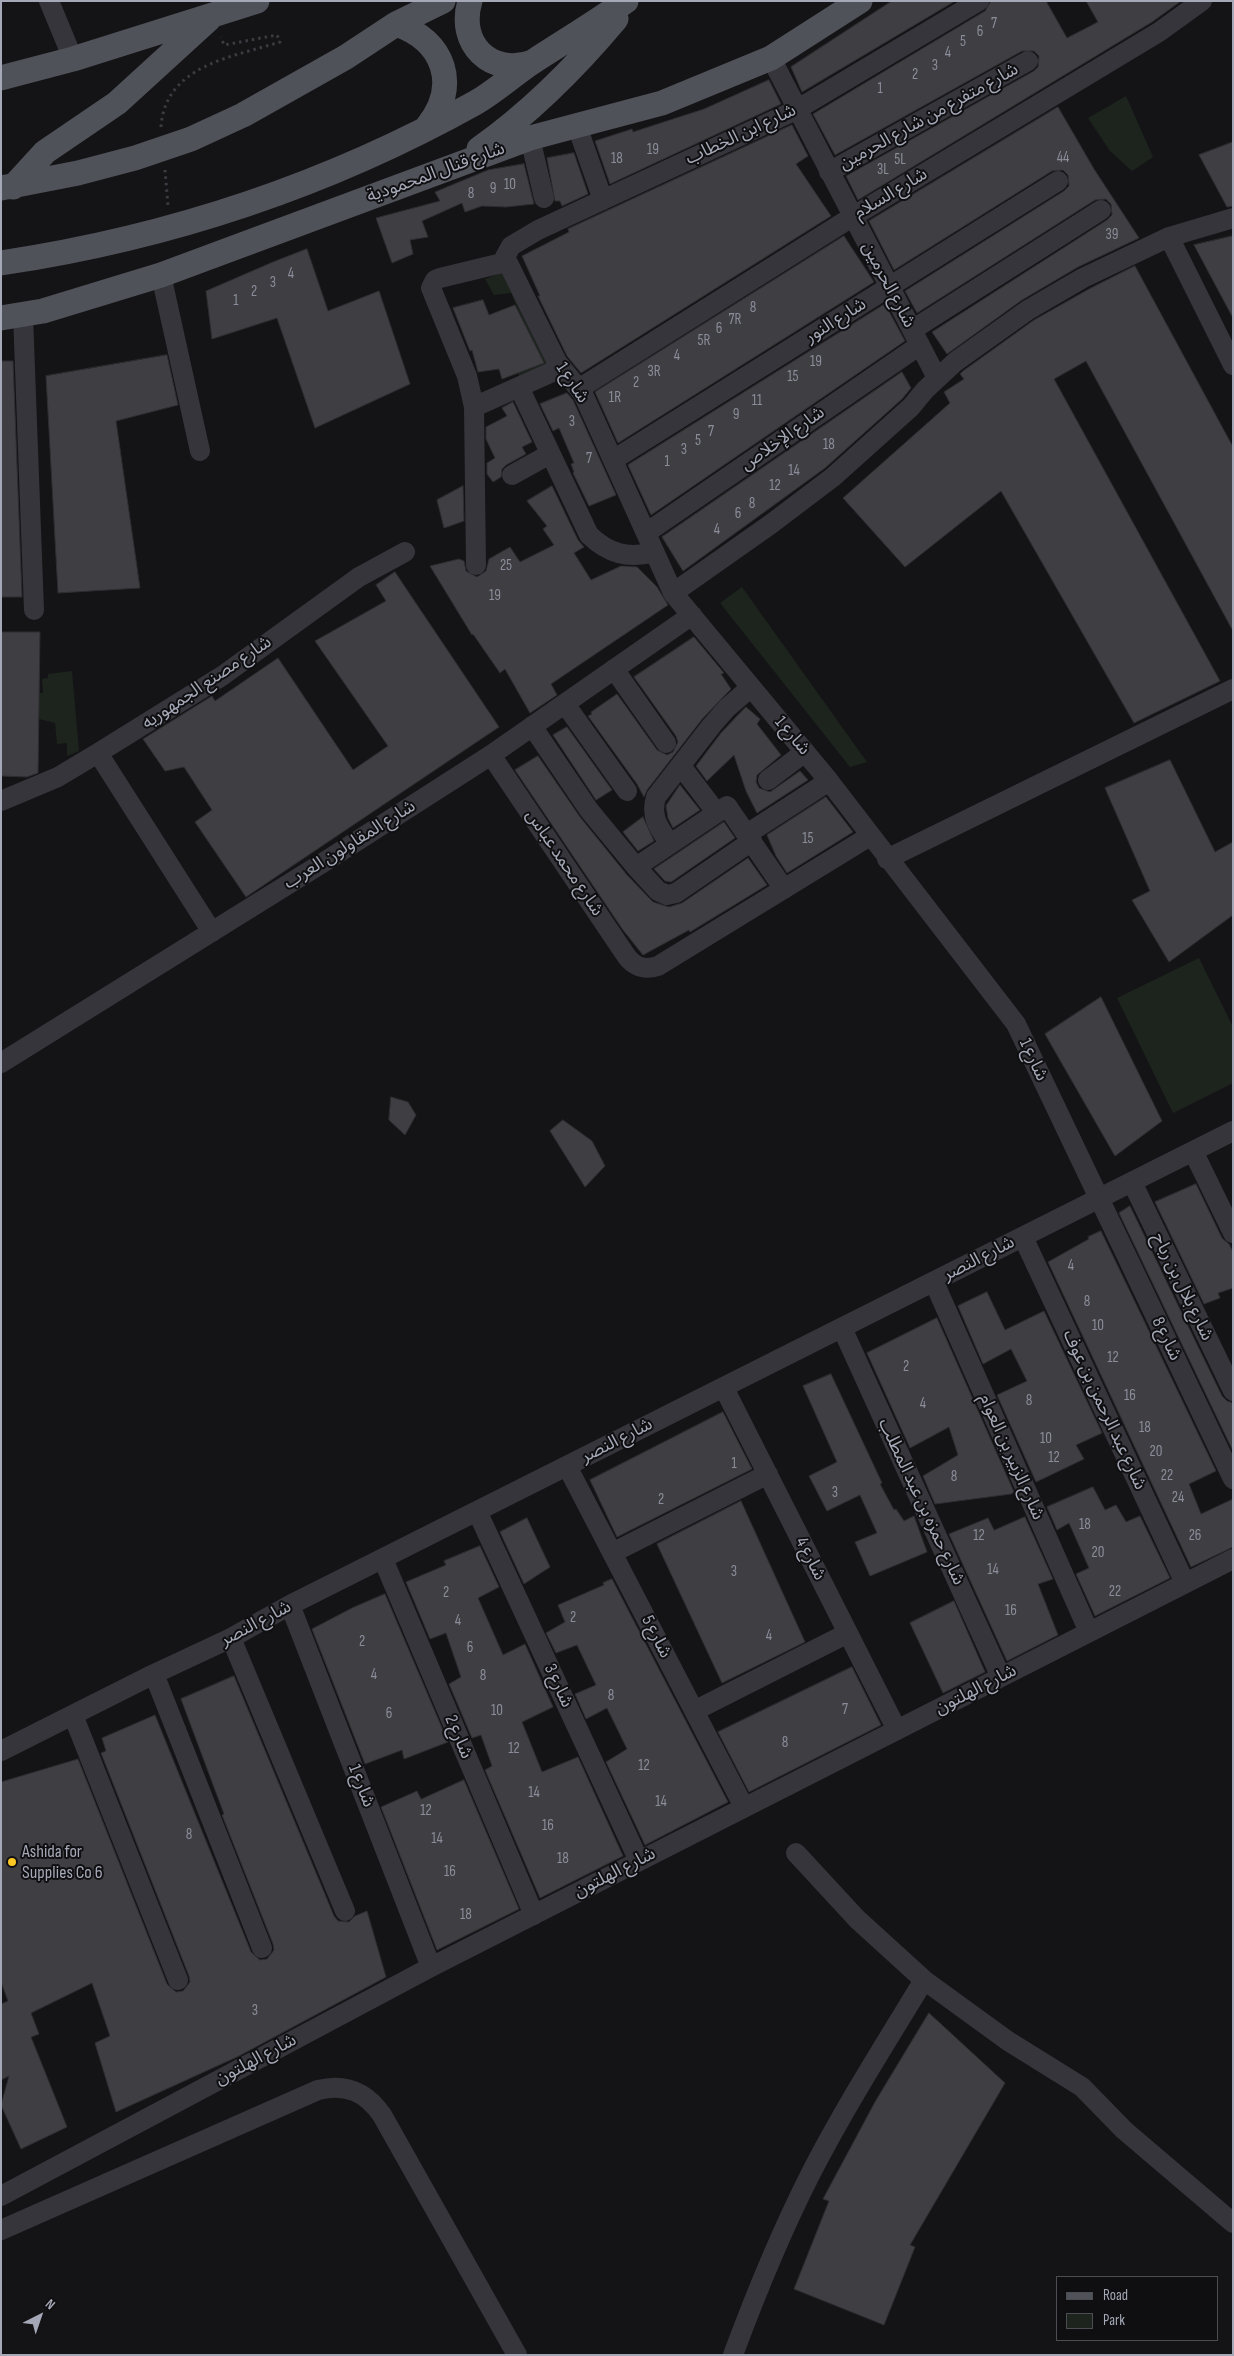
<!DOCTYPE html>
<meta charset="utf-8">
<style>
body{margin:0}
#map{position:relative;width:1234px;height:2356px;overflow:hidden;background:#141416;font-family:"Sofia Sans Condensed",sans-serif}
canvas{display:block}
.frame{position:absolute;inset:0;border:2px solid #a5a9b7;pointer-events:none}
.legend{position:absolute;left:1056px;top:2276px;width:162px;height:65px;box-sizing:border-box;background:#0f0f11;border:1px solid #4b4d53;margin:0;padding:6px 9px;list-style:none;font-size:15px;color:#a5a9b7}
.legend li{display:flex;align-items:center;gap:10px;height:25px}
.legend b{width:25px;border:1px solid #4b4d53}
.north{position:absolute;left:15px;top:2291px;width:50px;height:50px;-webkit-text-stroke:4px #0f0f11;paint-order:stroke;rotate:41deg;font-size:14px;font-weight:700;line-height:20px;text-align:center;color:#a5a9b7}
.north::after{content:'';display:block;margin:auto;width:18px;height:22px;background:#a5a9b7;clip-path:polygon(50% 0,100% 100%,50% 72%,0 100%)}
</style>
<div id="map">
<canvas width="1234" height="2356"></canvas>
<div class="frame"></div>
<ul class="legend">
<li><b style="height:6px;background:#50525a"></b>Road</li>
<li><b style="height:14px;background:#1c241d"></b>Park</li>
</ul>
<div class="north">N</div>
</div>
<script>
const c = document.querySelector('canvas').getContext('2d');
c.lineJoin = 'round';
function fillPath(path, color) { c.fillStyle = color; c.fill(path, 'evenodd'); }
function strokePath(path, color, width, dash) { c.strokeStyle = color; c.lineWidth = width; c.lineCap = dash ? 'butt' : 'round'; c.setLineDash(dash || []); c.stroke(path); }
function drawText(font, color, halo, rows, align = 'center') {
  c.font = font + ' "Sofia Sans Condensed","Noto Sans Arabic",sans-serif'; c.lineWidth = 4; c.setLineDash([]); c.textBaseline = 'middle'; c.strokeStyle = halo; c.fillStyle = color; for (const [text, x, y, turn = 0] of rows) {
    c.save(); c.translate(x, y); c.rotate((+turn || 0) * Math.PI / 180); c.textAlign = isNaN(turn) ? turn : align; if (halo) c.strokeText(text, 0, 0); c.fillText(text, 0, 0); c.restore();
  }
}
fillPath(new Path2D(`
 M1126 96 1153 157 1132 171 1110 151 1088 118Z
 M506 271 554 366 520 381 517 369 539 359 511 293 494 295 485 279Z
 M742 587 867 762 850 767 720 603Z
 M72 671 79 751 67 756V743L57 744 55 723 39 719 36 693H43L42 679 48 678V674Z
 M1199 958 1233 1027V1083L1173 1113 1117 998Z`), '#1c241d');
const building = new Path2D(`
 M892 1H955L802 92 791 67Z
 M991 1H1046L1067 38 1098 22 1086 1H1181L1152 22 858 200 846 176 1034 71 1038 67 1039 56 1034 51H1022L835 155 813 114 985 11Z
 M769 80 781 104 610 184 595 141 632 129 633 132 704 109Z
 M1058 107 1094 169 1139 238 1078 267 1022 300 947 354 932 332 1107 220 1112 215 1111 204 1106 199 1095 200 917 313 905 291 1064 191 1069 186 1068 175 1063 170 1052 171 894 270 869 221Z
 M792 125 808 156 796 164 831 216 581 373 567 356 538 296H540L522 256 569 232 568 229Z
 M1233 142V206L1227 207 1199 155Z
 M574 153 588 194 562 206 560 201H555L547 158Z
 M524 164 534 204 506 207 482 206 465 212 462 203 422 221 428 237 410 240 413 254 392 263 376 218 440 201 435 192 488 170Z
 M844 236 874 282 618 443 595 392Z
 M1233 236V318L1194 245Z
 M307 249 328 311 379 291 410 384 315 428 277 318 212 339 206 291 273 262Z
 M1135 266 1233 447V631L1086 361 1054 379 1220 681 1134 723 1001 491 905 567 843 498 950 403 944 392 964 379 960 374 963 371 1034 320 1089 289Z
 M483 300 489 315 515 305 544 363 502 379 499 369 478 372 472 350 470 351 453 308Z
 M885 304 905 341 651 515 628 465Z
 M167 355 178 405 116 421 140 588 58 593 46 376Z
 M1 361H13L22 597H1Z
 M902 372 911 388 902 399 825 468 683 571 662 537Z
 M567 393 573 400 616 495 589 506 573 473 574 472 571 464 574 463 559 428 553 431 540 404Z
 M513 402 532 442 522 447 526 454 506 465 502 469 501 477 493 482 487 474V463L495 458 486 439V427L507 416 502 408Z
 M463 486 464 521 444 528 437 500Z
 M552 486 578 540 584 547 574 553 591 580 621 566 637 567 657 587 668 605 551 684 557 695 530 713 505 669 500 673 473 634 472 635 430 566 459 559 464 561 466 571 477 577 486 571 489 559 510 547 520 562 554 545 543 529 547 526 527 501Z
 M395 572 499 727 246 897 195 822 212 810 184 767 165 771 143 739 212 696 215 701 278 658 353 770 388 746 315 641 386 601 376 585Z
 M1 632H40L38 773 27 777 1 776Z
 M694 637 724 673 721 674 731 689 703 718 647 790 644 797 637 784 588 716 592 714 591 712 617 694 657 750 667 755 673 752 678 742 676 736 634 677Z
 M746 707 760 719 757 724 781 755 757 775 756 782 759 788 770 792 800 771 808 780 757 813 746 791 734 755 707 781 696 766 721 733Z
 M567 727 612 790 596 800 553 735Z
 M538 756 580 817 627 875 653 902 669 907 682 903 748 858 767 885 690 932 689 930 643 955 623 930 515 770Z
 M1170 760 1215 852 1233 842V915L1169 962 1132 900 1150 891 1105 788Z
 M680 785 700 810 673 828 668 818 666 806Z
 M826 797 853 832 787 873 776 856 767 835Z
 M643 817 654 841 638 851 623 832Z
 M724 822 735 838 671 882 665 881 654 869Z
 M1101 997 1162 1121 1115 1156 1045 1034Z
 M391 1097 408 1102 416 1115 405 1135 389 1120Z
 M563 1120 592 1141 605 1166 585 1187 550 1131Z
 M1196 1184 1222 1238 1229 1244 1233 1252V1288L1218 1293 1220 1298 1204 1304 1155 1202Z
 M1130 1206 1222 1396 1227 1401 1233 1403V1451L1119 1213Z
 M1101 1231 1216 1471 1189 1484 1201 1514 1233 1499V1547L1191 1567 1048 1262 1089 1239 1088 1237Z
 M987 1292 1005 1330 1044 1311 1102 1433 1076 1445 1084 1459 1036 1482 997 1395 1027 1381 1011 1349 983 1364 958 1306Z
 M937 1318 1014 1492 1011 1494 935 1504 923 1476 958 1455 949 1427 910 1448 867 1353Z
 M831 1374 882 1483 880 1484 894 1510 896 1509 904 1521 914 1516 927 1552 870 1576 855 1542 877 1533 860 1495 827 1511 809 1476 837 1462 803 1386Z
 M723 1412 752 1469 617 1537 590 1480Z
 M1093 1487 1105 1510 1116 1505 1126 1522 1140 1516 1170 1578 1095 1616 1076 1574 1089 1568 1069 1523 1057 1530 1047 1507Z
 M741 1501 805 1642 722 1683 657 1544Z
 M1025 1517 1053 1579 1038 1584 1058 1635 1007 1661 949 1534 988 1518 994 1530Z
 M527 1518 550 1567 524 1584 500 1532Z
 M480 1546 499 1587 478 1598 503 1655 525 1644 553 1707 522 1722 542 1772 578 1757 623 1856 540 1898 485 1770 492 1766 481 1735 472 1738 449 1684 461 1677 446 1633 430 1639 406 1582 446 1565 444 1561Z
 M612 1579 728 1802 645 1845 606 1762 627 1749 607 1708 586 1719 575 1694 596 1685 577 1645 556 1653 546 1633 565 1622 558 1605 604 1585 603 1583Z
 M385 1594 448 1742 404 1759 402 1750 365 1764 312 1629 352 1608Z
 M954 1601 985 1672 943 1693 910 1623Z
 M852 1667 881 1725 749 1792 718 1732Z
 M234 1676 334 1916 338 1921 349 1922 355 1916 367 1911 386 1977 239 2056 116 2112 95 2043 110 2036 92 1983 31 2013 39 2034 31 2037 67 2127 21 2149 1 2105 9 2076 1 2080V2004L8 2001 1 1982V1782L78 1759 167 1984 176 1992 183 1991 190 1982 189 1976 101 1753 106 1751 102 1738 155 1715 251 1952 260 1960 267 1959 274 1950 273 1944 222 1815 224 1814 181 1699Z
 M464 1780 519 1909 437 1950 381 1807 417 1791 421 1799Z
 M929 2013 1005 2083 910 2245 915 2247 884 2325 794 2289 829 2201 823 2199 875 2102Z`);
fillPath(building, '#3e3e43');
strokePath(building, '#2e2e32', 1);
strokePath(new Path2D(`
 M161 127C165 65 233 57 280 42L277 35 224 45 221 37
 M165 170 168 206`), '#3b3c42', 3, [2.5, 4]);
strokePath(new Path2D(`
 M49 1 73 59
 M979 1 796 110 538 230 511 246 505 257 557 362 583 394 673 593 829 781 1016 1024 1233 1479
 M771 58 937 378
 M577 126 603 200
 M530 138 544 198
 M829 172 1028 61
 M1169 237 1233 365
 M161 275 200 451
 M23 315 34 610
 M912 330 1101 210
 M519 387 589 535C609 554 628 559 654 552
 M580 388 852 217 1159 32 1202 1
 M474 407 561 368
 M613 460 1058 181
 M512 475 550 454
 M646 533 920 345
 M476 565 474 407 467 376 431 288 435 280 440 278 506 262
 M673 593 771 524 833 477 911 407 925 390 955 362 1028 310 1083 278 1169 237 1233 218
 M614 669 666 743
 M565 704 627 791
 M532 726 589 810 636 867 658 891 667 895 676 893 752 841
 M98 753 212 932
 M491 755 627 957C636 968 645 970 658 966L870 836
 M681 766 716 812
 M768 780 805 752
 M1 801 58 777 98 753 222 676 359 577 405 552
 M747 834 829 781
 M670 844C659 828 650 817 656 797L712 725 727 708 751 687
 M887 859 1233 689
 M636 867 727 806 784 889
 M1 1063 332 857 491 755 692 615
 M1193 1151 1233 1233
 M1132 1182 1233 1391
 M1023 1237 1185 1583
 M934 1282 1089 1632
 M842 1328 1001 1677
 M724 1388 897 1730
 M567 1466 744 1807
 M477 1511 639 1861
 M612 1553 768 1474
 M383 1559 534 1915
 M290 1605 431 1967
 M231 1638 345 1911
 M154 1674 262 1948
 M694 1711 848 1633
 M73 1715 178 1980
 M1 1751 154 1674 231 1638 290 1605 1233 1131
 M796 1853 857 1919 924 1980 1008 2041 1082 2087 1124 2130 1233 2223
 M1 2196 431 1967 1233 1559
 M1 2230 318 2090C346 2083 366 2092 382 2115L517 2355
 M733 2355C756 2293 781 2232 811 2173 845 2107 885 2044 924 1980`), '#35353b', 20);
strokePath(new Path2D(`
 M470 1C457 44 491 77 533 62
 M396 24C445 41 460 86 427 127
 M1 78 73 59 257 1
 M479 149C531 112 575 68 616 19
 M13 187 45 152 117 103 209 19
 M1 188 78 173 135 158 191 139 243 115 346 57 396 24 443 1
 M1 263C168 238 328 185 475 103 496 91 514 74 534 61 565 41 596 22 626 1
 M1 318 43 311 161 275 530 138 662 103 771 58 860 1`), '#50525a', 25);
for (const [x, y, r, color] of [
 [12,1862,5,"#fdc825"]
]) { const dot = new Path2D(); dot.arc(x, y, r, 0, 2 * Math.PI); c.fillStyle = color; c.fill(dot); strokePath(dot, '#0f0f11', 2); }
drawText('15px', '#8b8e9a', null, [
 ["7",994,24],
 ["6",980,32],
 ["5",963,42],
 ["4",948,53],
 ["3",935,66],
 ["2",915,75],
 ["1",880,89],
 ["19",653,150],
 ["44",1063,158],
 ["18",617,159],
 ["5L",900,160],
 ["3L",883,170],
 ["10",510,185],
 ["9",493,189],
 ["8",471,194],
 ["39",1112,235],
 ["4",291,274],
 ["3",273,283],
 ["2",254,292],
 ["1",236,301],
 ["8",753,308],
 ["7R",735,320],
 ["6",719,329],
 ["5R",704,341],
 ["4",677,356],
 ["19",816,362],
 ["3R",654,372],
 ["15",793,377],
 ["2",636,383],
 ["1R",615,398],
 ["11",757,401],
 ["9",736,415],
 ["3",572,422],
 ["7",711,432],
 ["5",698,441],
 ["18",829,445],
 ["3",684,450],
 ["7",589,459],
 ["1",667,462],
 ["14",794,471],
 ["12",775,486],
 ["8",752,504],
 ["6",738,514],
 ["4",717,530],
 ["25",506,566],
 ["19",495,596],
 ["15",808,839],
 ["4",1071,1266],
 ["8",1087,1302],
 ["10",1098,1326],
 ["12",1113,1358],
 ["2",906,1367],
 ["16",1130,1396],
 ["8",1029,1401],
 ["4",923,1404],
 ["18",1145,1428],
 ["10",1046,1439],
 ["20",1156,1452],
 ["12",1054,1458],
 ["1",734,1464],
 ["22",1167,1476],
 ["8",954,1477],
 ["3",835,1493],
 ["24",1178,1498],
 ["2",661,1500],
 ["18",1085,1525],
 ["12",979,1536],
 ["26",1195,1536],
 ["20",1098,1553],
 ["14",993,1570],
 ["3",734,1572],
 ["22",1115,1592],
 ["2",446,1593],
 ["16",1011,1611],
 ["2",573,1618],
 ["4",458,1621],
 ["4",769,1636],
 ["2",362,1642],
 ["6",470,1648],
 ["4",374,1675],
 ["8",483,1676],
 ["8",611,1696],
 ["7",845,1710],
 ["10",497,1711],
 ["6",389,1714],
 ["8",785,1743],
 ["12",514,1749],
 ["12",644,1766],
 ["14",534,1793],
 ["14",661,1802],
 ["12",426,1811],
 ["16",548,1826],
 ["8",189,1835],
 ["14",437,1839],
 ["18",563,1859],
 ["16",450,1872],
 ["18",466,1915],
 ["3",255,2011]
]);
drawText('18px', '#a5a9b7', '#0f0f11', [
 ["شارع متفرع من شارع الحرمين",929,117,-29],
 ["شارع ابن الخطاب",741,135,-25],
 ["شارع قنال المحمودية",436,173,-20],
 ["شارع السلام",891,194,-31],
 ["شارع الحرمين",888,285,62],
 ["شارع النور",836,321,-32],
 ["شارع 1",572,383,56],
 ["شارع الإخلاص",783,439,-35],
 ["شارع مصنع الجمهوريه",207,683,-34],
 ["شارع 1",792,736,50],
 ["شارع المقاولون العرب",350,845,-32],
 ["شارع محمد عباس",564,863,56],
 ["شارع 1",1033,1060,65],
 ["شارع النصر",979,1259,-27],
 ["شارع بلال بن رباح",1182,1287,64],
 ["شارع 8",1166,1339,64],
 ["شارع عبد الرحمن بن عوف",1104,1410,65],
 ["شارع النصر",617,1441,-27],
 ["شارع الزبير بن العوام",1011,1457,66],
 ["شارع حمزه بن عبد المطلب",921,1502,65],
 ["شارع 4",810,1559,63],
 ["شارع النصر",256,1624,-28],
 ["شارع 5",656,1637,63],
 ["شارع 3",558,1686,65],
 ["شارع الهلتون",976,1690,-27],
 ["شارع 2",458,1737,67],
 ["شارع 1",361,1786,69],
 ["شارع الهلتون",615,1873,-27],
 ["شارع الهلتون",256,2060,-28]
]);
drawText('18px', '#a5a9b7', '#0f0f11', [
 ["Ashida for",22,1852],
 ["Supplies Co 6",22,1873]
], 'left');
</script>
